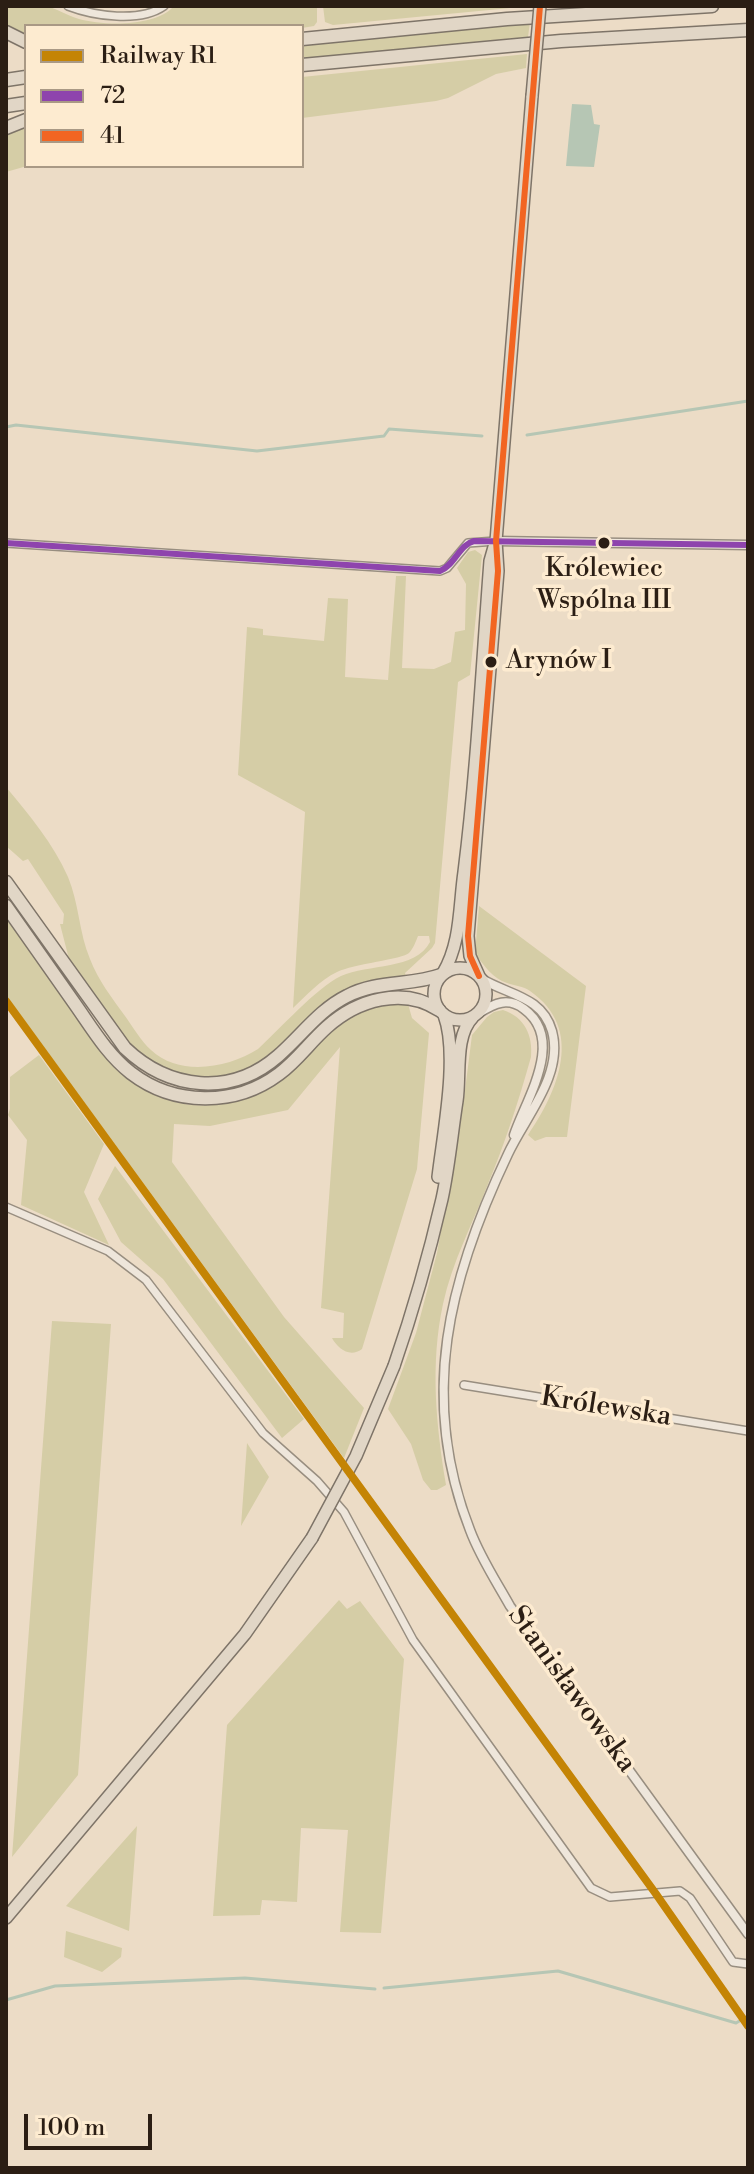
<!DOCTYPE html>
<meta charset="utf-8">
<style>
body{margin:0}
#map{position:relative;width:754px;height:2174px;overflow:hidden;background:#ecdcc6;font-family:"Libre Bodoni",serif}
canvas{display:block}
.frame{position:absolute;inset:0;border:8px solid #2b1e14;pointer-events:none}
.legend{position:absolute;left:24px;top:24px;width:280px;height:144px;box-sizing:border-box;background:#fdebd0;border:2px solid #a99985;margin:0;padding:10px 14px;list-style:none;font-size:24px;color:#2b1e14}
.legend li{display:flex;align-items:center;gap:16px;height:40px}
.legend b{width:40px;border:2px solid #a99985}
.scale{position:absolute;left:24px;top:2114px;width:128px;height:36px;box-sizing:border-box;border:4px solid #2b1e14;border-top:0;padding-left:10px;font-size:24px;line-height:28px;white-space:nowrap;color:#2b1e14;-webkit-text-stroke:6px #fdebd0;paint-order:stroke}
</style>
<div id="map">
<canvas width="754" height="2174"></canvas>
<div class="frame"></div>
<ul class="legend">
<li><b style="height:10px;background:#c48405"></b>Railway R1</li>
<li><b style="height:10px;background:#8e44ad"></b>72</li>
<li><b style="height:10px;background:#f26522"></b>41</li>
</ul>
<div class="scale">100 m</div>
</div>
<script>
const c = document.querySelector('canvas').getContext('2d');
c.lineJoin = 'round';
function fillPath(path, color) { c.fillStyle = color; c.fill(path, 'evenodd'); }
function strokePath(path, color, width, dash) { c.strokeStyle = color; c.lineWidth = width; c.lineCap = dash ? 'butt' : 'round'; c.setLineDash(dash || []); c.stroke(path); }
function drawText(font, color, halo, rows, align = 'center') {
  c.font = font + ' "Libre Bodoni",serif'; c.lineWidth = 7; c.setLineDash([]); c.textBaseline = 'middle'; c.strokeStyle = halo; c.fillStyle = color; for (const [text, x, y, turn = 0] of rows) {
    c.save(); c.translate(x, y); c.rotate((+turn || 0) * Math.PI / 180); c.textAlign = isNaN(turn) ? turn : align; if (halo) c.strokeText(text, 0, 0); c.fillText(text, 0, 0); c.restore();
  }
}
fillPath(new Path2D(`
 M6 6C18 6 31 5 44 6 55 7 67 16 79 19 104 26 156 27 174 6H317V22L314 26 302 28 26 26V38L6 26Z
 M323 6H531L333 25 325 22Z
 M530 22 528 37 302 60V45Z
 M527 54 526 68 496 74 448 98 436 101 302 118V77Z
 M26 124 27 166 6 172V133Z
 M475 550 482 555 470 675 458 682 435 943 432 948 405 973 406 977 364 983 344 992 284 1045 254 1068 223 1079 185 1077 153 1065 124 1039 70 963 60 924H63L64 914 28 859 23 861 6 846V787C30 816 53 843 68 877 79 903 79 933 90 959 98 980 112 998 125 1016 133 1027 141 1041 151 1050 180 1077 228 1068 258 1049 280 1029 316 988 341 976 368 964 416 970 430 942L429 936H418C416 941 413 949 409 953 403 959 353 964 337 972 320 980 307 995 293 1008L305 812 238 775 247 627 263 629V635L324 641 328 598 348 599 345 677 388 680 396 576H406L402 668 434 669 451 662 455 632 465 630 466 584 457 568 468 552Z
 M479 906 586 986 567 1137H546L535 1141 528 1135C558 1091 585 1029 530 991 523 986 515 986 507 983 493 979 484 965 475 954Z
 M6 918C30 951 54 984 78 1017 95 1040 110 1066 133 1082 193 1124 256 1106 304 1058 333 1029 364 999 408 1004L412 1018 429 1033 417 1169 362 1349C350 1358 338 1349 332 1338H343L344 1313 321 1308 340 1047 288 1110 210 1126 174 1124 172 1162 284 1317 364 1408 344 1458 6 995Z
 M503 1010C525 1017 533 1036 531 1057 519 1100 505 1143 488 1184 473 1223 452 1262 443 1304 430 1364 436 1425 446 1485L437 1490H431L423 1480 411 1444 388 1409 416 1333 437 1253 464 1098 472 1035 487 1017 494 1012Z
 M39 1055 104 1144 84 1192 109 1245 21 1205 27 1140 8 1115 10 1109V1077Z
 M115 1166 304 1419 282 1438 163 1279 121 1242 98 1199Z
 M52 1321 111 1324 78 1775 12 1857Z
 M247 1443 269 1477 241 1526Z
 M339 1600 347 1609 360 1601 404 1659 381 1933 340 1932 348 1830 301 1828 297 1902 262 1900 260 1915 213 1916 227 1725Z
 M137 1826 129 1931 66 1906Z
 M66 1931 122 1948 121 1957 102 1972 64 1957Z`), '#d5cda6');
fillPath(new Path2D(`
 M572 104 591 105 594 124 600 125 594 167 566 166Z`), '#b6c6b4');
strokePath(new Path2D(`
 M6 427 16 425 257 451 384 436 389 429 482 436
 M527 435 748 401
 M384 1988 558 1971 736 2023 748 2016
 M6 2000 55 1986 245 1978 375 1989`), '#b6c6b4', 3);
const minor = new Path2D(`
 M68 6C94 16 140 23 164 6
 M6 543 440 571 447 568 468 543 496 541
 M6 1207 108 1251 146 1280 263 1433 317 1481 344 1512 413 1640 591 1888 610 1897 680 1891 690 1898 733 1962 748 1964
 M464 1385 748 1431`);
const tertiary = new Path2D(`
 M496 541 748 545
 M482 979C508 995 542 996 552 1031 564 1075 525 1117 508 1154 449 1278 418 1397 470 1530 480 1557 496 1581 510 1606L748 1934
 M479 1013C495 1003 508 997 524 1009 566 1040 526 1099 514 1135`);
const primary = new Path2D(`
 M434 994a26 26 0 1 1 52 0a26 26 0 1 1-52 0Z
 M443 973C461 943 459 907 464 872 477 769 482 665 490 561L494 547
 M479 976 470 956 468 936 498 571 496 541 532 96
 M438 1177C443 1134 459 1055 444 1015
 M394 1366C413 1311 429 1255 442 1199 449 1167 452 1133 457 1101 461 1076 454 1036 473 1017
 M6 1918 245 1634 312 1538`);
const motorway = new Path2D(`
 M6 32 26 42
 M302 39 507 19 712 6
 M302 65 561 41 748 30
 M6 80 26 77
 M6 106 26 103
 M6 128 26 120
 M6 882 125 1048C169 1090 231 1097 278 1056 302 1035 319 1010 347 996 377 980 410 986 441 975
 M6 906C30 940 53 973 77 1007 93 1030 108 1055 131 1073 174 1106 235 1107 279 1074 297 1061 310 1042 327 1027 357 1000 403 986 439 1010`);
strokePath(minor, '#988e80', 10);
strokePath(tertiary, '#988e80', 11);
strokePath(primary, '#7e7468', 14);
strokePath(motorway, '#7e7468', 15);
strokePath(minor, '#eee6db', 7);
strokePath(tertiary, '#eee6db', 8);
strokePath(primary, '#e1d6c6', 11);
strokePath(motorway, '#e1d6c6', 12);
const primaryBridge = new Path2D(`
 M532 96 540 6
 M312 1538 356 1456 394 1366`);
strokePath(primaryBridge, '#7e7468', 14, []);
strokePath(primaryBridge, '#e1d6c6', 11);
strokePath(new Path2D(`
 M6 543 440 571C455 565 459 545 474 541L748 545`), '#8e44ad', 6);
strokePath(new Path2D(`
 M479 976 470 956 468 936 498 571 496 541 540 6`), '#f26522', 6);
strokePath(new Path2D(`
 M6 1001 656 1894 748 2026`), '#c48405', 8);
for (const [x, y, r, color] of [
 [604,543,7,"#2b1e14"],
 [491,662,7,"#2b1e14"]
]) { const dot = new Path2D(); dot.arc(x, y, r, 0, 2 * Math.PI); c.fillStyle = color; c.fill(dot); strokePath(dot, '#fdebd0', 3); }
drawText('26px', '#2b1e14', '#fdebd0', [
 ["Królewiec",604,570],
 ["Wspólna III",604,602],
 ["Arynów I",506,662,"left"]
]);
drawText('28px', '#2b1e14', '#fdebd0', [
 ["Królewska",606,1408,9],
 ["Stanisławowska",571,1690,54]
]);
</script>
